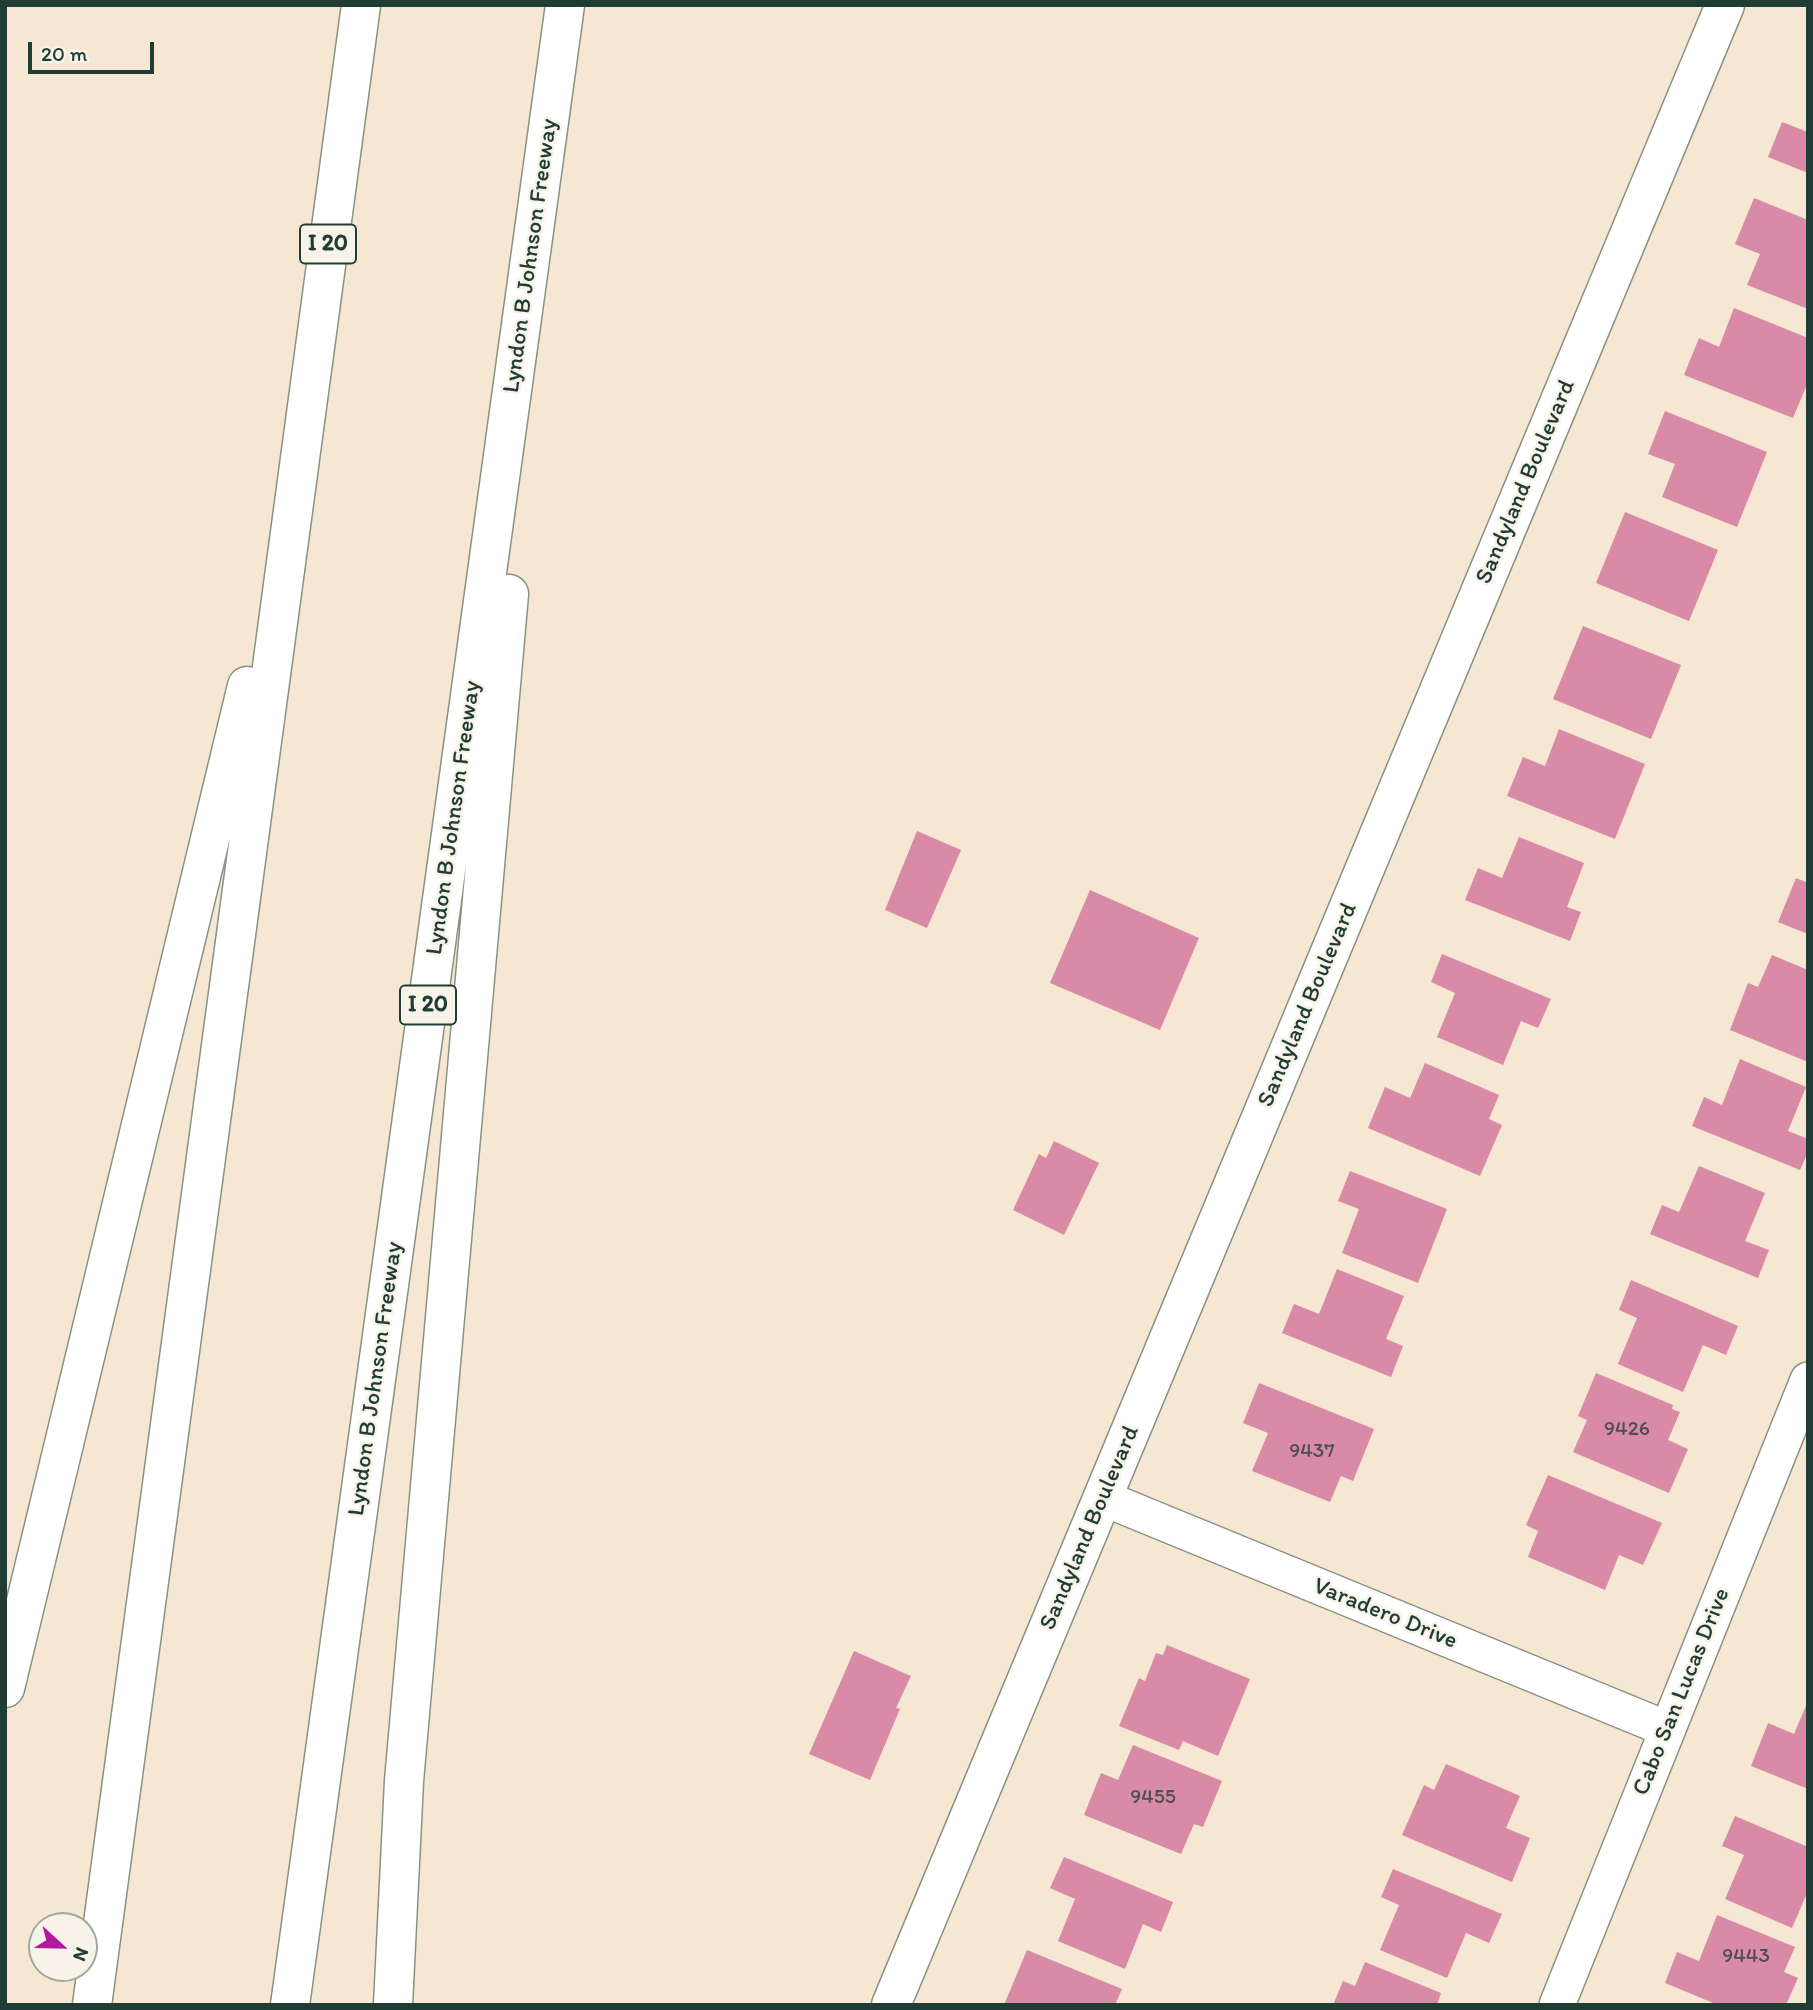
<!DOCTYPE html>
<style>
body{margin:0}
#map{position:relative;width:1813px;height:2010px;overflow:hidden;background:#f5e7d2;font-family:Itim,sans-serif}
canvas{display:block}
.frame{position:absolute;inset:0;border:7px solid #1f3d34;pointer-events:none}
.north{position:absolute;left:28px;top:1912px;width:70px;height:70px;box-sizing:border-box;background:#f7f3e8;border:2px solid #a1aaa0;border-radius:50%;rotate:112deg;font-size:19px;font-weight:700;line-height:28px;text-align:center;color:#1f3d34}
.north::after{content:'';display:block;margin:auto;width:24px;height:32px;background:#b5179e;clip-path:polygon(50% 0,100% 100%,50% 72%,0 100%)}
.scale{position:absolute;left:28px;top:42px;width:126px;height:32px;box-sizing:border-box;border:4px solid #1f3d34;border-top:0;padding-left:9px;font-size:21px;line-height:24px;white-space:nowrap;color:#1f3d34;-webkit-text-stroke:5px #f7f3e8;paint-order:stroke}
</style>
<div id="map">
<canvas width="1813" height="2010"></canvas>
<div class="frame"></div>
<div class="north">N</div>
<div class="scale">20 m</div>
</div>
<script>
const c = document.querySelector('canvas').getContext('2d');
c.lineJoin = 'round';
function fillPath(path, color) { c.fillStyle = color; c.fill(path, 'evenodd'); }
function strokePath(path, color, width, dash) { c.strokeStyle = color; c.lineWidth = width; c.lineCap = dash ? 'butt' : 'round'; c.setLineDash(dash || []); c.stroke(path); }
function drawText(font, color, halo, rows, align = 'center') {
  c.font = font + ' Itim,sans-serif'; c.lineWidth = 5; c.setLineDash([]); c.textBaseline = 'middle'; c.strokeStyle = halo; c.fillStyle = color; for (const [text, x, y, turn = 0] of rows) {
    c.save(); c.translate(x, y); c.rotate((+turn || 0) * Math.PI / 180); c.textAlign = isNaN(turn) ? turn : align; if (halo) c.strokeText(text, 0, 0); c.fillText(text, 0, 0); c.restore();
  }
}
fillPath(new Path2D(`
 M1782 122 1808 132V173L1768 157Z
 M1754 198 1808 220V309L1747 285 1760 254 1735 244Z
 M1734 308 1808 338V382L1793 418 1684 375 1699 338 1719 347Z
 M1665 411 1767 452 1737 527 1662 497 1675 464 1648 454Z
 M1625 512 1718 550 1689 621 1596 583Z
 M1583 626 1681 665 1651 739 1553 699Z
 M1559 729 1645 764 1615 839 1507 796 1523 757 1545 766Z
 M917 831 961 850 927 928 885 910Z
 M1519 837 1584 863 1567 907 1581 912 1570 941 1465 900 1478 868 1502 878Z
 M1796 878 1808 883V934L1778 922Z
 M1090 890 1199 938 1160 1030 1050 983Z
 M1442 954 1551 999 1538 1028 1521 1021 1503 1065 1437 1037 1455 993 1431 982Z
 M1772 955 1808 970V1062L1730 1030 1748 983 1758 987Z
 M1740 1059 1806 1087 1788 1131 1808 1139V1152L1800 1170 1692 1126 1704 1097 1722 1105Z
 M1425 1063 1499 1095 1489 1119 1502 1125 1480 1176 1368 1128 1385 1087 1410 1098Z
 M1054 1141 1099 1163 1064 1235 1013 1210 1039 1154 1046 1158Z
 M1699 1166 1765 1193 1745 1241 1769 1250 1758 1278 1650 1234 1662 1205 1679 1212Z
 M1350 1171 1447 1209 1418 1283 1342 1253 1359 1209 1338 1201Z
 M1337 1269 1404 1296 1386 1339 1403 1346 1391 1377 1282 1333 1294 1304 1319 1314Z
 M1631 1280 1738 1326 1726 1355 1703 1345 1683 1392 1618 1364 1637 1318 1619 1310Z
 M1596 1373 1673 1405 1672 1409 1680 1412 1668 1440 1688 1449 1669 1493 1573 1452 1587 1420 1578 1416Z
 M1259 1383 1374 1429 1353 1481 1341 1476 1330 1502 1252 1471 1268 1433 1243 1423Z
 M1548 1475 1662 1523 1643 1565 1619 1555 1605 1590 1528 1557 1538 1531 1526 1525Z
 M1167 1645 1250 1679 1218 1756 1183 1741 1179 1750 1119 1726 1139 1678 1145 1681 1156 1653 1163 1655Z
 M854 1651 911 1676 896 1708 900 1709 870 1780 809 1754Z
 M1808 1701V1789L1751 1766 1768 1723 1794 1734Z
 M1133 1745 1222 1781 1203 1827 1194 1824 1181 1854 1084 1815 1101 1773 1118 1780Z
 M1446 1764 1520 1796 1506 1828 1530 1838 1512 1882 1402 1835 1424 1785 1434 1790Z
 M1735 1816 1808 1847V1891L1792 1928 1725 1899 1744 1855 1722 1846Z
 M1064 1857 1173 1902 1161 1932 1143 1924 1125 1969 1058 1941 1075 1899 1050 1888Z
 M1393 1869 1502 1914 1489 1943 1466 1933 1447 1978 1380 1950 1399 1905 1381 1897Z
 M1717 1915 1795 1947 1784 1972 1798 1978 1786 2005H1718L1665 1983 1677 1952 1699 1961Z
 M1027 1950 1122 1989 1115 2005H1004Z
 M1365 1962 1441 1993 1437 2005H1333L1343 1981 1355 1986Z`), '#d88aa6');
const street = new Path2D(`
 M1103 1498 1667 1729
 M1557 2005 1808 1380`);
const secondary = new Path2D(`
 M891 2005 1725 5`);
const highway = new Path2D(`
 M5 1688 247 686
 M92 2005 361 5
 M290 2005 565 5
 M393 2005 404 1781 509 594`);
strokePath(street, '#8a9283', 38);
strokePath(secondary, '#8a9283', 41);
strokePath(highway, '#8a9283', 41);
strokePath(street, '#fff', 35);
strokePath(secondary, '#fff', 38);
strokePath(highway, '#fff', 38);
drawText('21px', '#4d5050', null, [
 ["9426",1627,1430],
 ["9437",1312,1452],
 ["9455",1153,1798],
 ["9443",1746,1957]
]);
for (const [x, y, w] of [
 [328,244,56],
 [428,1005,56]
]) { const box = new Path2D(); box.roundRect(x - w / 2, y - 19.5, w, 39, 5); c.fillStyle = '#f7f3e8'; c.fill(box); strokePath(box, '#1f3d34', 2); }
drawText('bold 23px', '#1f3d34', null, [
 ["I 20",328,244],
 ["I 20",428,1005]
]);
drawText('24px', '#1f3d34', '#f7f3e8', [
 ["Lyndon B Johnson Freeway",531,256,-82],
 ["Sandyland Boulevard",1526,482,-67],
 ["Lyndon B Johnson Freeway",454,818,-82],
 ["Sandyland Boulevard",1308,1005,-67],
 ["Lyndon B Johnson Freeway",376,1379,-82],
 ["Sandyland Boulevard",1090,1528,-67],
 ["Varadero Drive",1385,1614,22],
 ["Cabo San Lucas Drive",1682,1692,-68]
]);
</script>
